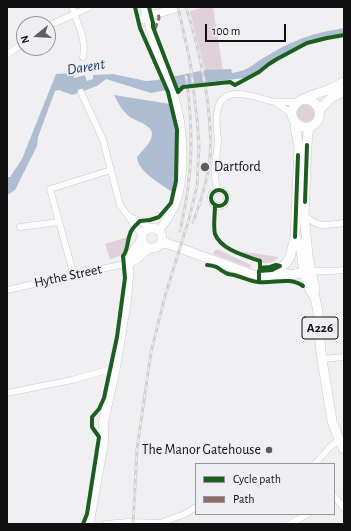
<!DOCTYPE html>
<style>
body{margin:0}
#map{position:relative;width:351px;height:531px;overflow:hidden;background:#f0eff1;font-family:"Alegreya Sans",sans-serif}
canvas{display:block}
.frame{position:absolute;inset:0;border:8px solid #101011;pointer-events:none}
.legend{position:absolute;left:195px;top:463px;width:140px;height:52px;box-sizing:border-box;background:#efeef2;border:1px solid #969598;margin:0;padding:5px 7px;list-style:none;font-size:12px;color:#101011}
.legend li{display:flex;align-items:center;gap:8px;height:20px}
.legend b{width:20px;border:1px solid #969598}
.north{position:absolute;left:16px;top:16px;width:40px;height:40px;box-sizing:border-box;background:#efeef2;border:1px solid #969598;border-radius:50%;rotate:252deg;font-size:11px;font-weight:700;line-height:16px;text-align:center;color:#101011}
.north::after{content:'';display:block;margin:auto;width:14px;height:18px;background:#5e5e5f;clip-path:polygon(50% 0,100% 100%,50% 72%,0 100%)}
.scale{position:absolute;left:205px;top:24px;width:81px;height:18px;box-sizing:border-box;border:2px solid #101011;border-top:0;padding-left:5px;font-size:12px;line-height:14px;white-space:nowrap;color:#101011;-webkit-text-stroke:3px #efeef2;paint-order:stroke}
</style>
<div id="map">
<canvas width="351" height="531"></canvas>
<div class="frame"></div>
<ul class="legend">
<li><b style="height:5px;background:#1b5e20"></b>Cycle path</li>
<li><b style="height:5px;background:#8d6e63"></b>Path</li>
</ul>
<div class="north">N</div>
<div class="scale">100 m</div>
</div>
<script>
const c = document.querySelector('canvas').getContext('2d');
c.lineJoin = 'round';
function fillPath(path, color) { c.fillStyle = color; c.fill(path, 'evenodd'); }
function strokePath(path, color, width, dash) { c.strokeStyle = color; c.lineWidth = width; c.lineCap = dash ? 'butt' : 'round'; c.setLineDash(dash || []); c.stroke(path); }
function drawText(font, color, halo, rows, align = 'center') {
  c.font = font + ' "Alegreya Sans",sans-serif'; c.lineWidth = 3.5; c.setLineDash([]); c.textBaseline = 'middle'; c.strokeStyle = halo; c.fillStyle = color; for (const [text, x, y, turn = 0] of rows) {
    c.save(); c.translate(x, y); c.rotate((+turn || 0) * Math.PI / 180); c.textAlign = isNaN(turn) ? turn : align; if (halo) c.strokeText(text, 0, 0); c.fillText(text, 0, 0); c.restore();
  }
}
fillPath(new Path2D(`
 M206 7H213L223 70H205L190 11Z
 M297 113a9 9 0 1 1 18 0a9 9 0 1 1-18 0Z
 M128 237C124 253 127 255 110 259L105 244Z
 M215 250H219L251 265 250 268 213 254Z
 M239 251 278 257V258C274 262 267 265 261 262L262 260Z`), '#e0d0da');
fillPath(new Path2D(`
 M344 28V33L326 37 306 43 270 62 254 74 244 78 209 82 151 93 106 79 97 86 72 95 59 90 55 91 38 137 37 146 15 190 7 195V177H10L22 159 56 74 73 73 74 78 85 75 87 81 93 79V75L113 74 146 81 157 80 205 70 231 69 232 73C248 71 253 64 265 57 275 51 285 45 296 41 311 34 328 31 344 28Z
 M114 95 170 104C177 133 179 164 172 192 160 183 138 172 137 157 144 149 160 135 147 126 142 122 136 121 130 117 123 112 118 103 114 95Z`), '#afbdd2');
const street = new Path2D(`
 M72 7C77 24 87 39 83 57
 M48 26 90 7
 M7 55 24 42
 M81 92 103 140 120 205 142 235
 M275 102 292 114
 M211 198a8 8 0 1 1 16 0a8 8 0 1 1-16 0Z
 M217 190C216 185 215 180 215 175 214 163 218 151 218 139 217 129 215 117 218 108 225 82 260 100 276 102 283 102 290 102 297 102
 M304 215C320 229 324 225 344 223
 M130 217 140 221 150 228
 M20 227 59 222
 M311 271H331L344 270
 M74 276 50 189 111 170
 M7 290 129 263
 M322 359 344 357
 M7 393 72 380 111 369 115 370
 M315 464 331 446 339 440
 M334 496 344 508
 M106 524 128 522 160 523 185 514 196 507
 M289 524 308 514`);
const secondary = new Path2D(`
 M144 7 152 33 154 44C162 65 172 85 177 107 184 133 185 180 175 205 171 214 165 223 159 230
 M142 19 149 16 180 7`);
const primary = new Path2D(`
 M304 99C323 100 325 125 307 127 303 128 299 126 296 123 291 118 290 109 296 104 302 97 321 93 330 89 335 87 339 84 344 82
 M319 110 331 98 344 91
 M310 127 308 133 307 145 304 215 308 256 315 290
 M142 238a10 10 0 1 1 20 0a10 10 0 1 1-20 0Z
 M295 237 300 244 304 273 310 290 315 297 318 312 321 353 332 421 339 440 344 449
 M160 244 166 243 256 276H267L286 274 291 275 309 271
 M129 263 136 259 149 248
 M275 275 286 263 290 257 295 237 299 147C298 138 295 133 295 123
 M89 524 103 446 104 432 103 424 115 370 126 304 129 271 128 268 132 254 142 239`);
strokePath(street, '#cccbcd', 7);
strokePath(secondary, '#cccbcd', 9);
strokePath(primary, '#cccbcd', 10);
strokePath(street, '#fdfdfd', 6);
strokePath(secondary, '#fdfdfd', 8);
strokePath(primary, '#fdfdfd', 9);
const rail = new Path2D(`
 M186 7C200 50 213 112 210 157 208 180 201 201 193 222
 M180 231C193 176 194 131 186 76
 M133 524 137 449 151 352 165 296 189 219 197 186 199 145 197 119 190 61 178 7`);
strokePath(rail, '#d1d1d2', 3);
strokePath(rail, '#efeef2', 1.5, [4.5]);
strokePath(new Path2D(`
 M155 29 159 18 158 13`), '#8d6e63', 3, [6, 3]);
strokePath(new Path2D(`
 M149 7 153 23V27L178 92 183 87 230 82 235 85 259 72 269 64 277 59 307 43 327 38 344 35
 M211 198a8 8 0 1 1 16 0a8 8 0 1 1-16 0Z
 M305 202 307 145
 M215 205C215 214 213 226 215 234 221 250 246 256 260 261V268L270 267 276 265 280 266 272 270 259 271V282
 M295 237 298 155
 M207 265C220 266 217 269 226 273 229 275 231 274 234 275 242 277 250 281 258 282 274 284 289 276 303 286
 M83 524 87 514 99 437 92 427V417L99 409 104 398 117 337 125 278 123 256C128 251 127 241 130 234 131 229 136 225 140 221L150 220 159 217 171 203 176 181 177 130 168 92 140 28 135 7`), '#1b5e20', 4);
for (const [x, y, r, color] of [
 [205,167,5,"#5e5e5f"],
 [269,450,4,"#5e5e5f"]
]) { const dot = new Path2D(); dot.arc(x, y, r, 0, 2 * Math.PI); c.fillStyle = color; c.fill(dot); strokePath(dot, '#efeef2', 1.5); }
for (const [x, y, w] of [
 [320,328,36]
]) { const box = new Path2D(); box.roundRect(x - w / 2, y - 11, w, 22, 3); c.fillStyle = '#efeef2'; c.fill(box); strokePath(box, '#101011', 1); }
drawText('bold 13px', '#101011', null, [
 ["A226",320,328]
]);
drawText('14px', '#101011', '#efeef2', [
 ["Dartford",214,167],
 ["The Manor Gatehouse",261,450,"right"]
], 'left');
drawText('14px', '#101011', '#efeef2', [
 ["Hythe Street",68,276,-12]
]);
drawText('italic 15px', '#1e3c63', '#efeef2', [
 ["Darent",86,67,-9]
]);
</script>
